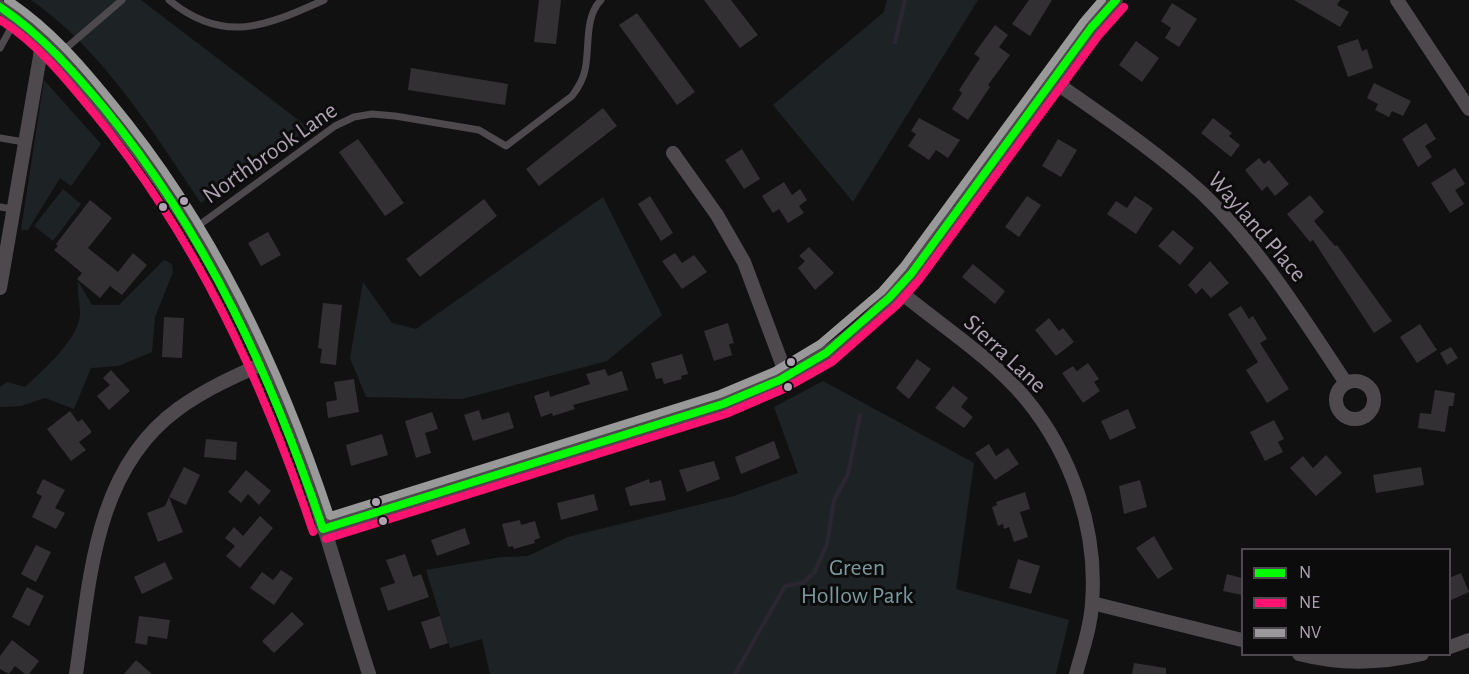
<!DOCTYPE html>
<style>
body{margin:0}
#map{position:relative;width:1469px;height:674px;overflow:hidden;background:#121112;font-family:"Alegreya Sans",sans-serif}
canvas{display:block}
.legend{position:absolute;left:1241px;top:548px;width:210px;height:108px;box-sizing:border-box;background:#0d0c0d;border:2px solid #4e484f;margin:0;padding:8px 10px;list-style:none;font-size:18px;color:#afa3b3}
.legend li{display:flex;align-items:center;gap:12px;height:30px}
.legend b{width:30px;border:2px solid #4e484f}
</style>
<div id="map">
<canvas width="1469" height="674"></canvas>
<ul class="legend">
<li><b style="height:8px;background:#0f0"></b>N</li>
<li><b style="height:8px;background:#ff1371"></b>NE</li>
<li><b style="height:8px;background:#999"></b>NV</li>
</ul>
</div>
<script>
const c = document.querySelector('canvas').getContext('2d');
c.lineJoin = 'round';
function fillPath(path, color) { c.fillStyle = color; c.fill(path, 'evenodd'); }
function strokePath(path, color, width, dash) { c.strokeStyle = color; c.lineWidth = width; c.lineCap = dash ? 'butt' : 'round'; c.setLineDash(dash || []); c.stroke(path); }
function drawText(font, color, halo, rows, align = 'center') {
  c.font = font + ' "Alegreya Sans",sans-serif'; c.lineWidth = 6; c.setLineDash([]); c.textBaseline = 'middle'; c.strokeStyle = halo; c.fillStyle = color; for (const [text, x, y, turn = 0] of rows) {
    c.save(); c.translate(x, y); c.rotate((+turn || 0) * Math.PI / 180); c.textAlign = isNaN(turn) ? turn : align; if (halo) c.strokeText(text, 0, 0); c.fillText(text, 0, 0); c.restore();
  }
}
fillPath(new Path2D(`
 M31 0H141L309 128 201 203C154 133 101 48 31 0Z
 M887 0H978L853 202 773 105 884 12Z
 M44 80 101 144 71 186 60 178 28 230H21Z
 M63 189 81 204 53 241 34 226Z
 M603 197 662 315 607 361 462 399 366 397 350 358 363 282 392 323 416 329Z
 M164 260 172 264 173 272 155 317 152 352 118 366 91 368 74 409 45 398 21 406 0 407V387L7 382 25 387C44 369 79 339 80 314 80 303 77 293 78 281L92 305H119Z
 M823 381 974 463 956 589 1069 620 1056 674H490L482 639 450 648 426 570 501 557 528 556 568 537 734 496 798 473 774 407Z`), '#1d2324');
strokePath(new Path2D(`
 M895 42 905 0
 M735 674 785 586 803 583 814 573 827 544 834 500 848 474 860 415`), '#2c2632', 4);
fillPath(new Path2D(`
 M539 0H561L556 44 534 42Z
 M704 0H731L758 35 740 48Z
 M1029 0H1052L1030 36 1012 24Z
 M1294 0H1340L1337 5 1349 12 1340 27Z
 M1172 3 1197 19 1179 47 1165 38 1171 28 1161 21Z
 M637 13 695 92 677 105 619 25Z
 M995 25 1008 35 999 47 1010 55 988 85 990 87 968 120 952 109 962 93 959 90 980 58 974 54Z
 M1358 39 1362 51 1367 49 1373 68 1348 77 1337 46Z
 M1136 41 1159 58 1142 82 1119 65Z
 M411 68 508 84 505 105 408 90Z
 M1374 83 1411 101 1403 116 1392 111 1389 117 1375 110 1378 104 1367 98Z
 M603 108 617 126 539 186 526 169Z
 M919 118 960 140 948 158 936 150 929 160 908 146 916 134 911 131Z
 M1213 118 1232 133 1229 136 1240 145 1231 157 1201 133Z
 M1426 123 1436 139 1425 146 1432 157 1418 167 1402 139Z
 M358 139 404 203 385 216 339 152Z
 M1058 139 1077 150 1061 177 1042 166Z
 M742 149 760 179 744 189 725 160Z
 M1259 158 1264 164 1269 160 1289 184 1275 196 1267 186 1262 191 1245 170Z
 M1455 168 1465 184 1455 190 1464 204 1450 213 1431 183Z
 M784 182 792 195 800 189 807 200 799 206 804 213 788 223 779 209 773 213 762 196Z
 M1310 195 1324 212 1314 221 1335 246 1337 245 1392 321 1374 333 1313 240 1310 242 1287 214Z
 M650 196 673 233 661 241 638 204Z
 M1027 196 1041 205 1019 237 1005 227Z
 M1135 196 1153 208 1136 234 1107 214 1116 201 1127 208Z
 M484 199 497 216 420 277 406 259Z
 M90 200 112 218 88 248 118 272 133 253 147 265 122 295 110 286 100 298 77 279 82 273 54 250 58 246 56 244Z
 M1173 230 1194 248 1180 265 1158 246Z
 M268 232 281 255 261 266 248 243Z
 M809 247 834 273 815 290 798 268 805 261 799 256Z
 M675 253 682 263 694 255 707 272 682 289 662 261Z
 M1210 261 1229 283 1211 298 1202 288 1196 294 1188 285Z
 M973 264 1005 291 995 304 962 277Z
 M323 303 342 305 336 365 320 363 322 349 318 348Z
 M1241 306 1249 319 1253 316 1267 339 1260 343 1289 389 1267 403 1246 370 1258 362 1228 314Z
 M164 317 184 318 182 358 162 357Z
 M1049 318 1059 331 1063 328 1074 342 1056 356 1035 330Z
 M728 323 734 343 729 344 732 355 714 361 704 331Z
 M1420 324 1437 350 1417 363 1400 337Z
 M1451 347 1458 358 1447 365 1440 353Z
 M682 354 688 374 681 376 682 379 664 384 662 378 656 379 651 363Z
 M917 359 931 369 909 399 896 388Z
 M1088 363 1099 379 1094 382 1100 391 1083 403 1062 373 1073 366 1077 371Z
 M605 369 608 376 622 371 628 390 573 405 575 409 553 416 552 413 541 417 534 396 549 391 550 397 590 384 586 374Z
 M111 370 130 391 109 410 97 396 110 385 103 378Z
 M354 379 359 412 328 418 326 402 337 400 334 382Z
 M953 386 968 398 961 407 973 417 964 428 935 408Z
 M1435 390 1455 393 1453 406H1449L1445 432 1418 428 1420 413 1431 414Z
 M1128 409 1136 428 1110 440 1101 421Z
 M479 410 482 420 509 412 514 428 473 441 464 415Z
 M70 411 78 422 82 419 92 432 79 442 86 450 71 461 47 429Z
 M432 412 438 429 425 433 431 453 416 458 405 421Z
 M1274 420 1284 439 1278 442 1283 452 1265 461 1250 432Z
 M382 434 388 455 351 466 346 445Z
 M206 439 237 442 236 460 204 457Z
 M774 441 780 458 741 474 735 457Z
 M989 444 996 456 1008 448 1019 464 995 480 975 453Z
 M1326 455 1342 473 1316 496 1290 468 1303 456 1313 468Z
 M714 461 720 479 687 492 679 470Z
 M184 467 200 475 186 505 169 497Z
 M1421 467 1424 485 1376 493 1373 475Z
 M246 470 271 491 259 505 248 494 241 503 228 492Z
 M43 479 65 490 55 508 65 513 56 529 32 517 42 496 36 493Z
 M649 479 650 483 661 480 666 500 630 506 625 488Z
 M1140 480 1147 507 1124 514 1119 486Z
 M1025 492 1030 509 1020 512 1028 537 1014 542 1009 527 1004 529 1003 524 998 526 992 507 997 505 996 502Z
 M594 494 598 510 561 520 557 503Z
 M169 497 183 532 158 542 147 513 165 506Z
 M260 516 273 528 240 568 226 556 235 546 225 538 234 527 243 536Z
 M520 520 521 525 535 521 540 538 534 540 535 543 514 549 513 546 508 547 502 524Z
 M465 528 470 544 437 556 431 540Z
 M1154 536 1173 569 1158 579 1136 548Z
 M36 545 51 552 36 582 21 574Z
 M405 554 413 577 421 574 429 597 388 611 380 588 395 583 386 560Z
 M1018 559 1040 566 1031 594 1009 588Z
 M165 562 173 579 142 594 134 577Z
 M281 570 293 578 274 605 250 588 262 572 273 580Z
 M1461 573 1469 592 1449 601V578Z
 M1227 574 1242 578V595L1223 591Z
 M27 587 44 596 29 626 12 617Z
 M292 612 304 624 274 653 262 641Z
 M139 616 170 620 167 639 148 636 147 645 135 643Z
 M440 616 448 643 430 649 421 622Z
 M12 640 39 661 29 674H25L15 666 9 674 0 669V656Z
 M136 660 152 674H124Z
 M1134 663 1166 668V674H1132Z`), '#323032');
strokePath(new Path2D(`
 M169 0C224 45 266 26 324 0
 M0 48 17 17
 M58 55 122 0
 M0 138 24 142
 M0 207 12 209
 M191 231 335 126 354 117 372 114 395 116 479 130 506 146 572 96C578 88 583 80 585 70 590 48 584 17 601 0`), '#4d494d', 7);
strokePath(new Path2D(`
 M1397 0 1469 109
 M0 7C37 29 63 61 91 94 176 189 241 305 288 424 320 505 342 591 369 674
 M1052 80C1103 116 1156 151 1202 193 1260 248 1302 317 1346 383
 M673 153 717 215 744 262 787 377
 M0 288 43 39
 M898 290C940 325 991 357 1026 399 1072 455 1098 531 1092 603 1091 627 1082 651 1076 674
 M1336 400a19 19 0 1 1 38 0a19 19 0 1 1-38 0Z
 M323 529 723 404C807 373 852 342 911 274L1091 28 1116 0
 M1092 603 1242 640
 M1450 647 1469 640
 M1299 654C1341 665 1380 664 1422 654
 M76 674C90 580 94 470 178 409 204 390 233 377 262 364`), '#4d494d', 14);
strokePath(new Path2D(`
 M0 7C41 34 73 71 104 108 206 233 272 377 323 529
 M323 529 723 404 780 380 826 353 889 298 911 274 1091 28 1116 0`), '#0f0', 8);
strokePath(new Path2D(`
 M0 20C37 43 66 79 93 112 196 237 262 380 313 532
 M326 539 726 414 784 389 832 362 897 305 919 280 1099 35 1124 7`), '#ff1371', 8);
strokePath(new Path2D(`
 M8 0C49 27 81 64 111 101 213 224 280 366 330 516L720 394 775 371 820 344 882 291 903 267 1083 22 1102 0`), '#999', 8);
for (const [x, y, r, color] of [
 [184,201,5,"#afa3b3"],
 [163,207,5,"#afa3b3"],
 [791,362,5,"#afa3b3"],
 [788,387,5,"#afa3b3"],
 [376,502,5,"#afa3b3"],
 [383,521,5,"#afa3b3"]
]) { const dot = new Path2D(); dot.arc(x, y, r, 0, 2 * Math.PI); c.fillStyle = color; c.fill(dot); strokePath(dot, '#0d0c0d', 2); }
drawText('24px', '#afa3b3', '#0d0c0d', [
 ["Northbrook Lane",270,153,-35],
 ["Wayland Place",1257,227,49],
 ["Sierra Lane",1005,354,43]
]);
drawText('24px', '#7a989d', '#0d0c0d', [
 ["Green",857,568],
 ["Hollow Park",857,596]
]);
</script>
